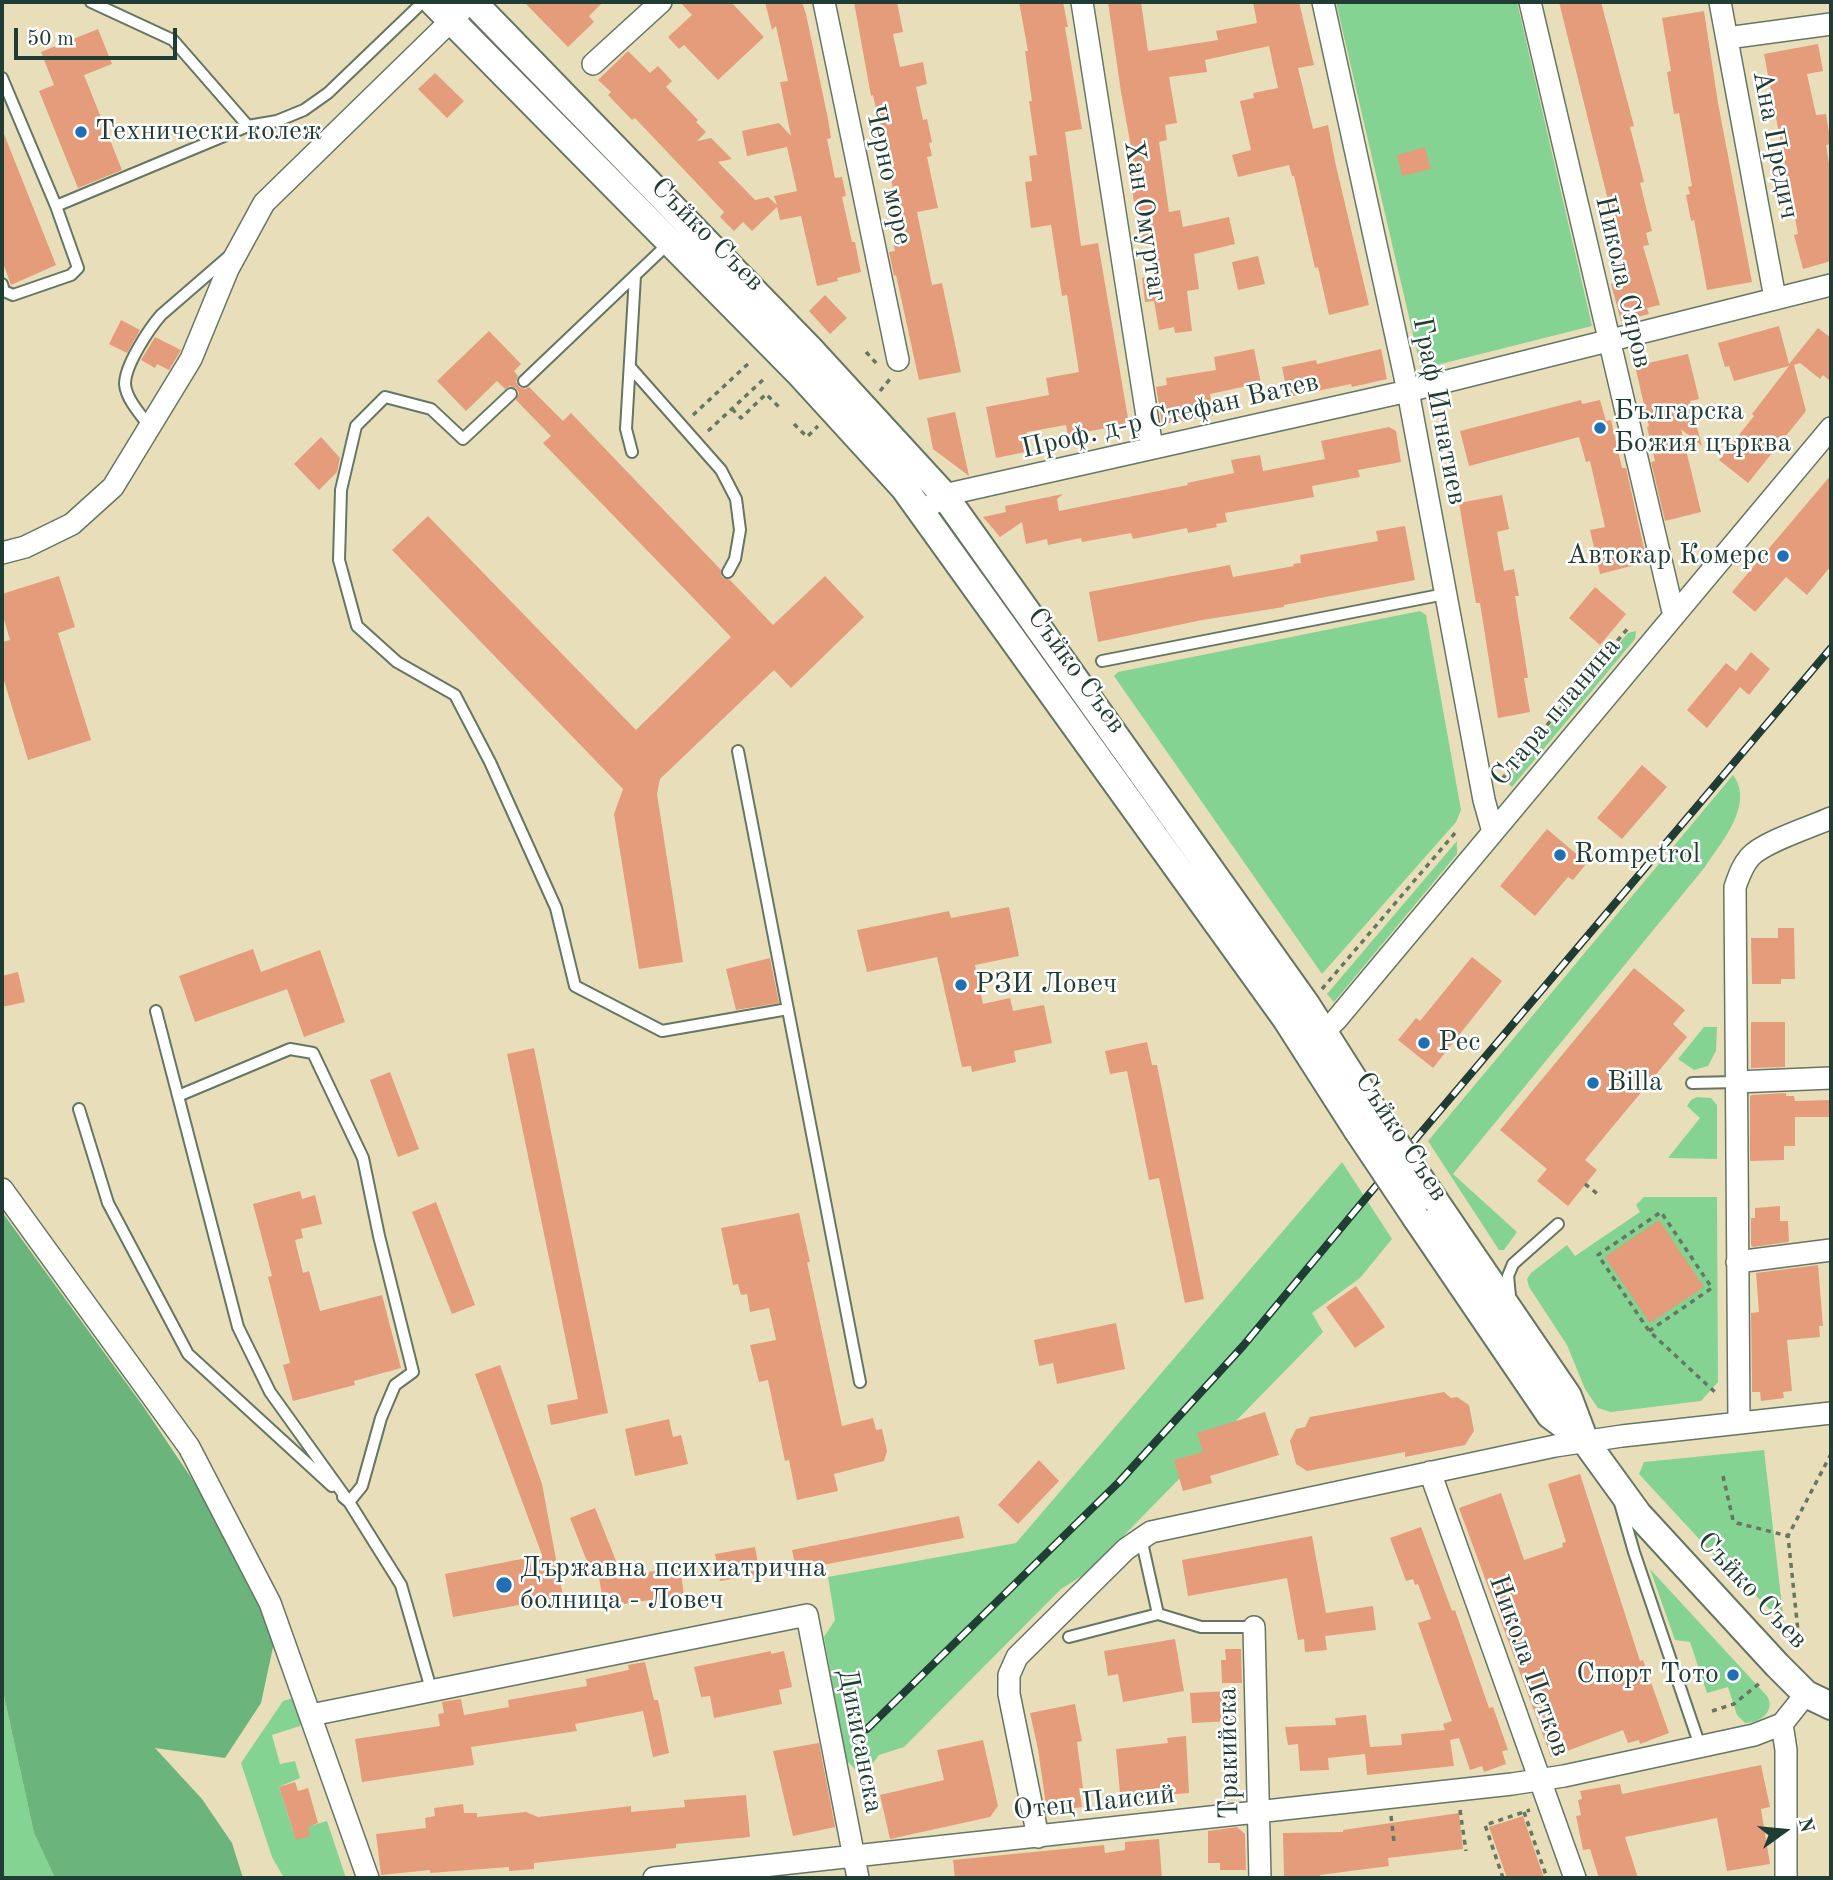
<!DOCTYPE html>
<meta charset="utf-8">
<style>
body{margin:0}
#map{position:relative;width:1833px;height:1880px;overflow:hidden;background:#e8dfba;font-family:"Old Standard TT",serif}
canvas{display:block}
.frame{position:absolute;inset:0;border:4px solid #1f3d34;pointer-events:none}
.north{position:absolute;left:1749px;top:1796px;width:70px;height:70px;-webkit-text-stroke:5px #fff;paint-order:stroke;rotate:75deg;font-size:19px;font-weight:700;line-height:28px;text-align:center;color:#1f3d34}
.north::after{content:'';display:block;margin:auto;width:24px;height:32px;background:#1f3d34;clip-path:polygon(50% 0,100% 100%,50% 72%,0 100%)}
.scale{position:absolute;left:14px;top:28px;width:163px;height:32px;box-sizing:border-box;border:4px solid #1f3d34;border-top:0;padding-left:9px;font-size:21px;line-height:24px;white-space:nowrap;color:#1f3d34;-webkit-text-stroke:5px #fff;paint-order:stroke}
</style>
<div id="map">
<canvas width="1833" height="1880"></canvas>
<div class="frame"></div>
<div class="north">N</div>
<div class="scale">50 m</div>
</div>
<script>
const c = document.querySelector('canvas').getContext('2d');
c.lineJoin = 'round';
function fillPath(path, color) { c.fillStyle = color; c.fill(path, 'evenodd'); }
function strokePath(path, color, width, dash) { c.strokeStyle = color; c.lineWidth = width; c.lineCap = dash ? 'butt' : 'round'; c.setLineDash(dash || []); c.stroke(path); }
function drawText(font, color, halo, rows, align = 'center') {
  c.font = font + ' "Old Standard TT",serif'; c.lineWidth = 5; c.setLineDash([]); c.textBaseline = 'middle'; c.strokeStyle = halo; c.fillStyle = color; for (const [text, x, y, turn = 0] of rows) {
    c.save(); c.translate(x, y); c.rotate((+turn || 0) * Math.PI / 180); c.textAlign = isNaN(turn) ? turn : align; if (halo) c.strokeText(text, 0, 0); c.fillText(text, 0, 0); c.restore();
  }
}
fillPath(new Path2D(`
 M1336 2H1517L1592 326 1421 369Z
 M1420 611 1426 615 1461 810 1456 822 1322 974 1114 676 1118 672Z
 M1636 631 1635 639 1512 787 1504 780 1628 633Z
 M1733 775C1755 804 1721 843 1705 867L1453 1174 1517 1232 1504 1250H1499L1428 1141Z
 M1457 841V854L1334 1002 1327 994Z
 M1704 1027H1717L1716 1051 1708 1066 1694 1070 1678 1059Z
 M1697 1097 1711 1098 1717 1105V1159L1668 1158 1700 1118 1687 1106 1691 1100Z
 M1342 1162 1392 1239 1360 1278 1312 1313 1323 1332 1088 1572 1061 1589 904 1747 879 1755 867 1771 859 1773 846 1760 824 1637 835 1620 828 1577 1016 1543Z
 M1644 1197H1717L1718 1382 1701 1401 1611 1412 1598 1408 1585 1389 1567 1345 1529 1287 1527 1279 1531 1273 1567 1245 1575 1256 1640 1212 1636 1205Z
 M1764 1450 1784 1623 1713 1554 1639 1474 1644 1462Z
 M1650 1569 1767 1696C1776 1711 1760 1723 1745 1723L1737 1715 1728 1687 1707 1693 1690 1642 1675 1640Z
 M2 1687 34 1833 55 1878H2Z
 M293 1698 301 1715 300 1726 272 1735 280 1764 295 1761 300 1778 279 1787 293 1831 327 1821 346 1878H284L272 1857 241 1763 283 1701Z`), '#84d392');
fillPath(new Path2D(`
 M2 1212 143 1406 196 1485 275 1638 261 1703 225 1758 155 1748 202 1799 232 1843 243 1878H55L34 1833 2 1687Z`), '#6bb57c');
fillPath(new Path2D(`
 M524 2H603L589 16 594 22 568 47Z
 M680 2H731L764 37 718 80 684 45 679 49 668 37 692 15Z
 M765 2H802L806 14 828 119 831 138 827 139 835 178 842 177 846 196 842 197 852 242H855L861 272 837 278 838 281 817 286 801 216 780 220 777 207 752 231 743 222 734 231 720 217 724 212 635 118 632 120 608 95 611 92 598 80 628 51 650 73 658 66 672 81 666 87 698 120 696 122 706 132 697 141 711 138 732 159 718 162 755 200 768 197 777 205 774 196 797 191 787 147 747 156 742 131 779 123 791 136 780 82 788 81 776 26 772 30Z
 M854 2H897L903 32 893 34 900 67 923 62 927 84 916 87 923 120 927 119 932 142 929 143 932 156 927 157 938 208 917 212 932 285 942 283 961 372 919 380 896 275 894 276 889 252 895 251 893 242 904 240 873 95 871 96Z
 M1019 2H1063L1068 27H1065L1082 129 1065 132 1081 246 1098 243 1129 424 1068 435 1066 425 1027 432 1030 451 996 458 986 407 1049 395 1046 378 1079 372 1067 295 1062 296 1051 225 1031 228 1025 182 1032 181 1029 156 1037 155 1029 101H1032L1025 51H1028Z
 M1108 2H1141L1148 51 1218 40 1216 31 1257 23 1253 2H1299L1314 65 1298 68 1313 129 1328 125 1336 166 1369 305 1329 315 1318 267 1315 268 1294 176H1292L1289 165 1238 177 1232 155 1251 150 1240 101 1254 98 1253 93 1278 88 1269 46 1205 60 1207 72 1169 77 1177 123 1165 125 1167 140 1159 142 1169 212 1180 210 1183 227 1229 217 1235 244 1194 254 1199 289 1187 291 1192 331 1175 333 1174 327 1159 330 1154 301 1145 302 1142 278 1157 275 1151 243 1142 244 1136 201 1134 202 1129 170 1135 169 1121 92Z
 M1559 2H1601L1634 126 1630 127 1644 182 1640 183 1652 231 1646 233 1649 245 1643 246 1660 305 1647 308 1649 314 1621 321 1611 284 1623 281 1621 274 1626 273Z
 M1704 11 1718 103 1752 282 1707 290 1695 225 1694 220 1691 221 1686 195 1690 194 1688 187 1692 186 1679 113 1674 114 1667 72 1671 71 1662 18Z
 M98 29 112 64 84 75 122 170 78 188 39 91 54 85 41 52Z
 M1818 44 1823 71 1807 74 1816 115 1826 114 1831 144 1826 145 1831 175V261L1803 269 1794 235 1798 234 1764 54Z
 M435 73 464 101 447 118 418 89Z
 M2 129 56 265 11 285 2 260Z
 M1425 147 1431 169 1402 176 1397 155Z
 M1258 256 1265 284 1238 290 1232 262Z
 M825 295 847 318 830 334 809 311Z
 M121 320 140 330 127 353 109 344Z
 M1779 326 1789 364 1818 328 1831 338V382L1823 375 1820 379 1800 363 1794 365 1806 411 1748 483 1719 460 1754 416 1752 414 1789 366 1734 381 1729 366 1725 367 1718 343Z
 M489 331 521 364 514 371 518 376 516 382 519 387 525 389 529 387 563 421 571 413 721 570 722 577 730 580 773 625 825 576 864 617 791 688 774 670 660 779 657 794 683 962 639 969 614 814 623 789 392 550 428 516 636 730 731 637 543 443 551 436 516 400 519 393 516 388 510 386 505 389 497 381 466 411 437 381Z
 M155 337 181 350 169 370 157 364 155 368 141 360Z
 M1254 349 1261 383 1210 394 1213 416 1162 424 1156 387 1167 385 1166 378 1216 370 1214 357Z
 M1381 349 1387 379 1352 387 1351 384 1288 397 1282 367 1316 360 1317 364Z
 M1688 354 1699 399 1690 401 1702 446 1681 429 1701 512 1665 521 1651 462 1655 461 1647 427 1649 426 1635 366Z
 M1581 400 1582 404 1600 400 1606 421 1611 420 1622 468H1626L1647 562 1600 574 1590 530 1605 527 1590 461 1586 462 1579 437 1469 466 1460 431Z
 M955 412 969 476 933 449 927 418Z
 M1389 427 1396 431 1401 462 1358 470 1360 477 1312 486 1314 497 1225 513 1227 522 1216 524 1217 527 1188 533 1187 528 1133 539 1131 533 1082 542 1081 538 1048 545 1047 539 1026 544 1022 522 1000 537 983 517 1006 512 1005 506 1063 494 1057 499 1059 511 1188 485 1187 483 1234 473 1231 460 1260 455 1263 471 1325 459 1321 441Z
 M321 437 340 458 337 472 319 490 294 464Z
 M1831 475V566L1807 595 1786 577 1755 612 1732 592Z
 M1502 495 1509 529 1497 532 1504 571 1514 569 1519 596H1515L1528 678H1524L1530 712 1498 718 1480 603H1476L1459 503Z
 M1405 526 1415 580 1284 605V607L1202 620 1098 642 1089 592 1230 565 1233 577 1294 566 1293 564 1301 563 1300 555 1378 541 1376 531Z
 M59 576 75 627 58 633 91 740 28 760 2 674V642L10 640 2 613V594Z
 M1595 587 1626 614 1600 645 1569 618Z
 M1751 652 1770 669 1749 695 1740 687 1707 728 1687 710 1726 663 1736 671Z
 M1642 765 1667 787 1622 839 1597 818Z
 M1547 829 1587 863 1573 880 1568 877 1535 916 1500 886Z
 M1009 907 1019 956 975 965 983 1004 1010 998 1013 1011 1044 1005 1052 1043 1014 1051 1016 1062 972 1072 971 1066 962 1067 937 957 867 972 857 930 949 911 951 918Z
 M1778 928H1794L1795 979H1781V984H1752L1751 938H1778Z
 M253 949 261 972 320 950 345 1022 304 1037 287 989 195 1022 179 976Z
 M1472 957 1502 981 1433 1068 1398 1040 1416 1018 1420 1021Z
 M770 958 779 1003 736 1010 726 969Z
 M1634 968 1685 1010 1673 1024 1687 1037 1585 1160 1597 1170 1568 1206 1537 1181 1547 1169 1500 1130Z
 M18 972 25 1002 2 1007V976Z
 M1751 1022H1785V1067L1751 1068Z
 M1147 1042 1152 1065H1157L1204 1299 1185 1303 1159 1178 1149 1180 1127 1071 1110 1074 1105 1051Z
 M534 1048 608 1413 551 1425 547 1405 578 1399 507 1054Z
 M390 1072 419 1149 398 1157 370 1080Z
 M1786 1093V1096H1794L1795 1101 1831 1100V1117H1795V1146H1784V1160L1750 1161V1097L1751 1095Z
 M300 1191 302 1199 315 1195 322 1224 301 1229 303 1238 295 1240 303 1273 309 1271 320 1311 382 1295 401 1368 354 1381 355 1385 293 1401 283 1365 290 1363 268 1277 272 1276 253 1204Z
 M436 1202 475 1305 452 1314 412 1212Z
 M1780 1206V1221H1788L1789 1242 1753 1247 1751 1245V1218H1755V1208Z
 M799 1213 810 1262H807L842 1426 873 1418 876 1430 882 1429 887 1451 884 1461 834 1474 838 1491 797 1500 789 1460 785 1461 768 1380 759 1382 750 1345 776 1340 769 1308 750 1312 747 1294 741 1295 738 1284 733 1285 721 1228Z
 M1659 1220 1704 1287 1650 1323 1605 1257Z
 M1818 1265 1823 1326H1819L1820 1337 1787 1340 1792 1391 1783 1392 1784 1398 1761 1401 1760 1392H1752V1378L1751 1313 1759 1312 1756 1273Z
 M1356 1286 1385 1327 1355 1348 1326 1307Z
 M1116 1323 1125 1369 1057 1384 1053 1363 1039 1366 1034 1340Z
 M500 1365 542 1484 563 1597 453 1617 445 1574 542 1555 475 1374Z
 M1444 1392 1451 1398 1457 1397 1469 1405 1474 1431 1465 1445 1405 1457V1452L1307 1471 1296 1464 1290 1441 1296 1429 1305 1427 1310 1417Z
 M1265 1412 1279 1455 1210 1476 1212 1483 1183 1491 1174 1460 1203 1452 1197 1433Z
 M669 1419 673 1437 681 1435 688 1464 635 1476 625 1429Z
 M1039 1460 1059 1481 1018 1524 998 1505Z
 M1580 1474 1640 1661 1643 1660 1669 1733 1640 1744 1639 1740 1628 1743 1623 1730 1551 1757 1459 1508 1501 1493 1524 1560 1563 1547 1562 1543 1566 1542 1548 1484Z
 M595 1508 622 1576 680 1567 684 1595 604 1607 597 1566 590 1569 570 1518Z
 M959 1516 964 1538 796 1570 792 1550Z
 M1421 1527 1452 1611 1455 1610 1489 1708 1493 1707 1508 1750 1502 1751 1506 1764 1484 1772 1482 1766 1470 1770 1459 1738 1450 1740 1454 1766 1367 1775 1365 1754 1328 1758 1329 1770 1300 1771 1298 1744 1288 1745 1285 1727 1336 1725 1335 1718 1366 1715 1370 1747 1402 1745 1401 1734 1445 1730 1443 1724 1452 1721 1418 1623 1431 1619 1418 1584 1415 1585 1413 1579 1406 1581 1390 1538Z
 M1312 1536 1326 1613 1373 1606 1376 1630 1325 1636 1327 1650 1305 1652 1304 1639 1298 1640 1287 1578 1188 1596 1182 1560Z
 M755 1547 760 1574 720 1581 715 1554Z
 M1175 1639 1184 1691 1123 1702 1118 1674 1108 1676 1104 1651Z
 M1225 1649H1241L1242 1683H1222L1221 1660H1226Z
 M771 1651V1654L784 1651 792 1687 779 1690 782 1704 714 1718 710 1696 701 1697 694 1667Z
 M645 1662 654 1700H658L669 1753 653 1757 643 1711 575 1724 577 1731 471 1747 474 1765 362 1782 355 1739 440 1726 438 1714 444 1713 442 1702 461 1699 464 1715 509 1707 508 1700 587 1686 586 1679 629 1670 628 1665Z
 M1231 1691 1233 1721 1192 1723 1190 1693Z
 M1075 1704 1082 1741 1077 1742 1083 1788H1079L1082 1807 1047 1812 1038 1749 1030 1713Z
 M1186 1736 1189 1793 1151 1796V1802L1121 1805 1116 1749 1168 1743 1167 1738Z
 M983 1740 998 1806 990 1817 890 1839 880 1795 944 1780 937 1750Z
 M819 1743 835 1827 793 1836 773 1751Z
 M1761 1765 1770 1807 1761 1809 1770 1864 1727 1871 1717 1818 1625 1837 1638 1878H1599L1590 1849 1583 1850 1576 1816 1581 1815 1578 1800 1582 1799 1580 1791 1620 1784 1622 1794Z
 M295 1782 298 1791 308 1788 318 1823 308 1827 310 1836 296 1840 279 1787Z
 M746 1795 750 1837 676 1844V1848L534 1863V1869L509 1871V1867L430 1873V1870L381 1875 376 1834 426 1828 425 1818 435 1816 434 1808 463 1804 464 1813H477V1817L526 1812 538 1817 631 1806V1812L685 1807 684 1800Z
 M1459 1813 1463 1849 1388 1858 1389 1866 1320 1875V1878H1284L1283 1833 1343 1832V1830Z
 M1523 1816 1535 1852 1544 1878H1507L1489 1827Z
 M1237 1827 1245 1834 1246 1870H1220V1863H1208V1831Z
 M1159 1839 1162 1878H955L953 1860 1104 1845 1105 1853 1125 1850V1842Z`), '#e49c7b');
const service = new Path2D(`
 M91 2 173 40 248 126
 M2 78 56 206 248 126 277 121 304 110 328 93 423 2
 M2 284 4 291 13 295 71 275 78 268 56 206
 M630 367 721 470 736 499 740 530 735 559 728 572
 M524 381 669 243
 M511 394 463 439 431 409 385 397 356 426 341 490 339 560 357 626 397 662 455 695 490 762 556 908 575 986 662 1031 788 1009
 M150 427C141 415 126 399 125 384 125 365 149 329 161 315L228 257
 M632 452 626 429 635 276
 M1102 661 1445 594
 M738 751 860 1382
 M156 1011 238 1327 270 1392 349 1502 362 1486 381 1418 395 1385 413 1372 379 1236 363 1158 313 1053 290 1049 178 1096
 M1692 1083 1736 1082
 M79 1109 108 1203 188 1354 332 1486
 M1510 1296 1508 1276 1513 1264 1558 1224
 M343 1497 349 1502 401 1585 431 1689
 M1620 1503 1634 1552 1700 1746
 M1141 1538 1158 1614
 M1069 1637 1158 1614 1201 1627H1254`);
const minor = new Path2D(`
 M824 2 898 360
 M1082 2 1152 448
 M1323 2 1408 391 1484 800 1493 832
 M1530 2 1674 616
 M1720 2 1775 298
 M1727 38 1831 24
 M593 64 661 2
 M934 503 944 495 1408 391 1831 285
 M2 553 25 547 72 524 113 487 191 359 228 269 264 203 461 11
 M1314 1041 1336 1020 1831 428
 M1736 1082 1831 1078
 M2 1189 189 1447 270 1603 368 1878
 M1737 1262 1831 1250
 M1739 1423 1735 887C1739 876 1742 866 1750 857 1763 842 1811 827 1831 818
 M1430 1472 1575 1878
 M1254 1627 1260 1878
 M311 1715 807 1615 858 1878
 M1782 1724 1786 1750V1878
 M1038 1837 1009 1694V1675L1017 1657 1126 1549 1151 1532 1555 1446 1622 1436 1831 1413
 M654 1878 1512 1784 1564 1776 1754 1735 1782 1724 1806 1694`);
const tertiary = new Path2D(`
 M433 2 798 372 904 488 1286 1019 1357 1130
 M473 2 810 349 944 495 1306 1004 1374 1111
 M1433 1198 1568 1396 1585 1441 1638 1514 1777 1665 1806 1694 1831 1706
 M1416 1218 1550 1415 1585 1441`);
strokePath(service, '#657663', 14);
strokePath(minor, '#657663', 24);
strokePath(tertiary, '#657663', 30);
strokePath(new Path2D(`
 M866 352 877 364
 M880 391 890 379
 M732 409 741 418 766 394 781 409
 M693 415 750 362
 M794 424 807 437 818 426
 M708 431 765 378
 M1502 779 1628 628
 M1322 989 1455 833
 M1585 1184 1599 1195
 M1649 1331 1712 1288 1661 1212 1598 1255 1649 1331 1717 1394
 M1723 1476 1733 1520 1737 1523 1788 1536
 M1791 1646 1798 1631 1788 1536 1831 1454
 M1712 1711 1734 1704 1761 1682
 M1460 1810 1466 1851
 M1524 1812 1547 1878
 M1391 1816 1394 1842
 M1503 1878 1485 1825 1530 1810`), '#657663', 3.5, [5, 5]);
strokePath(service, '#fff', 10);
strokePath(minor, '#fff', 21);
strokePath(tertiary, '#fff', 26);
const rail = new Path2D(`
 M867 1729 1119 1482 1243 1346 1370 1193 1831 648`);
strokePath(rail, '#1f3d34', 8);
strokePath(rail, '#fff', 5, [16]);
const tertiaryBridge = new Path2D(`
 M1374 1111 1433 1198
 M1357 1130 1416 1218`);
strokePath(tertiaryBridge, '#657663', 30, []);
strokePath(tertiaryBridge, '#fff', 26);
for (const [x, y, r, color] of [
 [81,132,7,"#1f6fb2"],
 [1600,428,7,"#1f6fb2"],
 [1783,556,7,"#1f6fb2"],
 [1560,855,7,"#1f6fb2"],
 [961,985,7,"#1f6fb2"],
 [1424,1043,7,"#1f6fb2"],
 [1593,1083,7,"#1f6fb2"],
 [504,1585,9,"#1f6fb2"],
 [1733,1675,7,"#1f6fb2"]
]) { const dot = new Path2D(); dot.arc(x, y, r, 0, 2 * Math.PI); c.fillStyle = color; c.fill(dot); strokePath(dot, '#fff', 2.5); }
drawText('28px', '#1f3d34', '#fff', [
 ["Технически колеж",95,132],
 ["Българска",1614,412],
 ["Божия църква",1614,444],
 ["Автокар Комерс",1769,556,"right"],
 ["Rompetrol",1574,855],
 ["РЗИ Ловеч",975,985],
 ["Рес",1438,1043],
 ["Billa",1607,1083],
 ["Държавна психиатрична",520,1569],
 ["болница - Ловеч",520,1601],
 ["Спорт Тото",1719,1675,"right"]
], 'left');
drawText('28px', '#1f3d34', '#fff', [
 ["Ана Предич",1775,145,79],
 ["Черно море",888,175,78],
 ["Хан Омуртаг",1145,221,81],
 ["Съйко Съев",707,235,45],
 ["Никола Сяров",1623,282,77],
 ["Граф Игнатиев",1439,411,79],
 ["Проф. д-р Стефан Ватев",1170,416,-13],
 ["Съйко Съев",1076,671,54],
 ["Стара планина",1556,712,-50],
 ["Съйко Съев",1401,1137,57],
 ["Съйко Съев",1752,1591,47],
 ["Никола Петков",1529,1666,70],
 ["Дикисанска",860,1741,79],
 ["Тракийска",1229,1753,-91],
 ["Отец Паисий",1094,1803,-6]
]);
</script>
